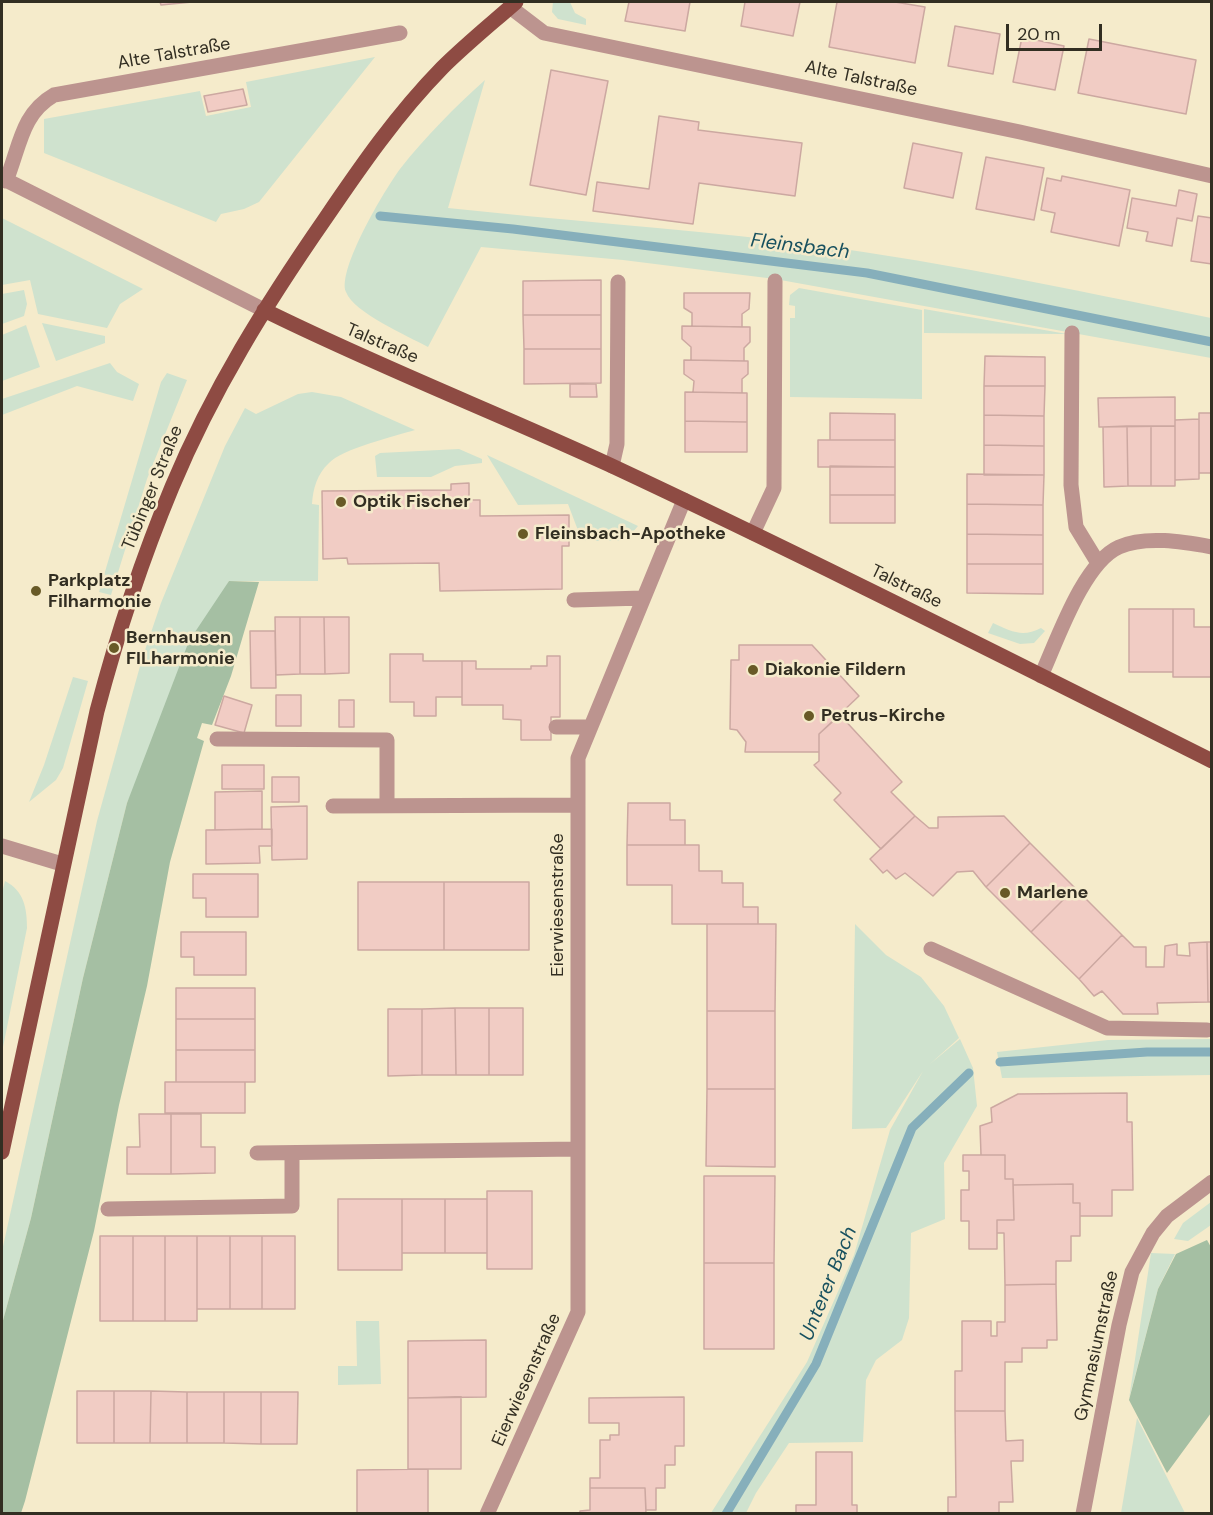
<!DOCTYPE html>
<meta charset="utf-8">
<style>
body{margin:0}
#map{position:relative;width:1213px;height:1515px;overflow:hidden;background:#f5ebcb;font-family:"DM Sans",sans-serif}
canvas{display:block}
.frame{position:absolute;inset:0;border:3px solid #322e22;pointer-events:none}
.scale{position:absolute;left:1006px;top:24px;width:96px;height:27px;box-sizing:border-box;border:3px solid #322e22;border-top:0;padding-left:8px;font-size:18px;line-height:21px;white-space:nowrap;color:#322e22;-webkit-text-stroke:4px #f5ebcb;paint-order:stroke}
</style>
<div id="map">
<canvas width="1213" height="1515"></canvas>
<div class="frame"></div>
<div class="scale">20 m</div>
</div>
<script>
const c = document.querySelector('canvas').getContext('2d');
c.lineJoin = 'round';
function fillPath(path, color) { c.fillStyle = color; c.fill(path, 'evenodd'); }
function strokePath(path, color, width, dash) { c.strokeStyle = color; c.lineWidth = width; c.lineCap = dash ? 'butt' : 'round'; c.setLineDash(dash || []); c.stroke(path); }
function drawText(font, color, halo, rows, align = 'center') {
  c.font = font + ' "DM Sans",sans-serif'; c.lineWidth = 5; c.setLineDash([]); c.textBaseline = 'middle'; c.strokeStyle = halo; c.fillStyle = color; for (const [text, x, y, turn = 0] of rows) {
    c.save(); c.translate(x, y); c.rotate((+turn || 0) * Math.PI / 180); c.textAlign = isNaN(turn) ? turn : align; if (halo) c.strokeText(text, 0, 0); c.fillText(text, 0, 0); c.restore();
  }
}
fillPath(new Path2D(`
 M553 2H570L575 13 586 19V25L558 19 552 12Z
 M375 57 259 202 244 209 221 214 216 222 44 153V119L200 91 206 116 251 107 246 82Z
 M485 80 448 208C560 220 671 228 783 241 926 258 1070 289 1211 318V358L775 279 623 260 481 247 428 347C408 336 354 313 346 292 337 270 385 189 400 169 425 137 455 107 485 80Z
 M2 218 143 289 120 304 107 328 38 314 30 280 2 285Z
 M799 288 922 310V399L790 397V318H795V306L789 305 790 295Z
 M24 290 27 304 24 316 2 324V294Z
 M924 309 1067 334 924 333Z
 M42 323 105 336V343L56 361Z
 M26 325 40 367 2 381V335Z
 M110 363 117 372 139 384 133 401 77 386 2 415V399Z
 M167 373 187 380 147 479 111 595 99 592 161 382Z
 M312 392 341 397 415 430C395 436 342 449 329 463 317 474 313 489 312 504L319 505 318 581H229L127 803 83 978 31 1218 2 1324V1251L97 821 142 659 161 603 225 446 245 408 256 414 298 394Z
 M459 449 482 459V463L455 466 431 477H377L375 456 380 453Z
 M487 455 638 526 625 541H582L568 504 518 505Z
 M993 623C1011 631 1022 638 1041 628L1045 631 1034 643 1020 644 988 633Z
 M73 677 88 681 63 768 56 780 29 802 44 765Z
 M5 881C24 891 27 908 27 928L2 1052V893Z
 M855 924 886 955 921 977 944 1006 959 1038 930 1064 960 1039 973 1068 977 1106 944 1163 945 1219 911 1233 909 1318 902 1340 876 1360 866 1380 863 1442 789 1443 756 1493 746 1513H711L807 1362 854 1255 890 1130 923 1071 886 1128 852 1129Z
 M1211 1039V1075L1002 1078 997 1052 1108 1040Z
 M1211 1202V1225L1188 1241 1174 1239 1183 1223Z
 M1151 1253 1175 1254 1158 1289 1129 1399Z
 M356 1321H379L381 1384 338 1385V1366H357Z
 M1137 1418 1185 1513H1121Z`), '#cfe2ce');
fillPath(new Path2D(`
 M229 581 259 582 231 676 212 725 202 723 197 738 204 741 170 862 147 986 119 1105 94 1231 25 1501 21 1513H2V1324L31 1218 83 978 127 803 189 641Z
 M1207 1240 1212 1249 1211 1413 1167 1473 1129 1400 1158 1289 1176 1254Z`), '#a5bfa3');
strokePath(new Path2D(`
 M380 216 513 229 867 273 1212 342
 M1000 1062 1147 1052H1212
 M726 1514 816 1364 912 1128 969 1073`), '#86afbb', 9);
const building = new Path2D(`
 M160 2H192L161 5Z
 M629 2H690L685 31 625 21Z
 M745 2H800L793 36 741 26Z
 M837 2H895L925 7 915 63 829 47Z
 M955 26 1000 34 993 74 948 66Z
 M1022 37 1064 46 1055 90 1013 82Z
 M1089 39 1196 60 1186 114 1078 93Z
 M551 70 608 81 586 195 530 185Z
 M243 89 247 105 208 112 204 96Z
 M659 116 699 122 698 130 802 143 795 196 699 183 693 224 593 211 597 182 649 189Z
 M913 143 962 153 953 198 904 188Z
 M986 157 1044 168 1034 220 976 209Z
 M1062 176 1130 190 1119 246 1051 232 1055 213 1041 210 1047 178 1061 181Z
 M1179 190 1197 194 1192 221 1177 218 1172 246 1146 241 1148 232 1127 228 1132 198 1176 206Z
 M1198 216 1212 218V264L1191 261Z
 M601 280V315H523V281Z
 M684 293H750L749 309 742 314V327L692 326V313L684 308Z
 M523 315H601V349H524Z
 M682 326 750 327V342L744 348V361L691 360V347L682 339Z
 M524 349H601V383L524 384Z
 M985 356 1045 357V386H984Z
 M684 360 748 361V374L742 379V393L693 392 694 381 684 374Z
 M570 384H596L597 397H570Z
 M984 386H1045L1044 416 984 415Z
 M685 392 747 393V422L685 421Z
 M1175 397V426L1099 427 1098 398Z
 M830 413 895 414V440H830Z
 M1199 413H1212V473H1199Z
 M984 415 1044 416V446L984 445Z
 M1199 419V479L1175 480V420Z
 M685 421 747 422V452H685Z
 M1127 426 1128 486 1104 487 1103 427Z
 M1127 426H1151V486H1128Z
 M1151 426H1175V486H1151Z
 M818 440H895V467H818Z
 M984 445 1044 446V475H984Z
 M830 466 895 467V495H830Z
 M967 474 1044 475 1043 505 967 504Z
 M469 483V500H480V516L569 515V546H562V589L440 591 439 563 348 564 347 558 323 559 322 491 451 490V484Z
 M830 495H895V523H830Z
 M967 504 1043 505V535L967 534Z
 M967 534 1043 535V564H967Z
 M967 564H1043V594L967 593Z
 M1129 609H1173V672H1129Z
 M1173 609H1194V627H1212V677H1173Z
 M275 617H300V674L276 675Z
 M300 617H324L325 674H300Z
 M324 617H349V673L325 674Z
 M250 631H275L276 688H251Z
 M739 645H812L859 696 819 734V752H745L746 742 737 730 730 729 731 660H739Z
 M390 654H423V661H462V697H436V716H414V702H390Z
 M547 656H560V717H551V740H521V720L503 719V705H462V661H476V669H531V666H547Z
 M276 695H301V726H276Z
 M224 696 252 705 244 733 215 725Z
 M339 700H354V727H339Z
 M840 715 902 782 891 792 915 816 881 849 834 800 841 793 814 765 819 761V734Z
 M222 765H264V789H222Z
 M272 777H299V802H272Z
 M262 791V829L215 830V792Z
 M628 803H670V820H685V845H627Z
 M307 806V859L272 860 271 807Z
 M915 816 929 828H938V817L1004 816 1030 843 986 887 973 871 957 872 933 896 905 873 896 879 887 870 883 873 870 859Z
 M272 829V846H259L260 863 206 864V830Z
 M1030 843 1075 888 1031 932 986 887Z
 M627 845H699V871H722V883H743V907H758V924H672V885H627Z
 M193 874H258V917H206V898H193Z
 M358 882H444V950H358Z
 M444 882H529V950H444Z
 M1075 888 1122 935 1079 979 1031 932Z
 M707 924H776L775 1011H707Z
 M181 932H246V975H194V957H181Z
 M1122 935 1134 947H1146V967H1164L1165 946 1177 944V955L1190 956 1189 943 1207 942 1208 1002 1157 1003 1158 1014H1123L1102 991 1094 996 1079 979Z
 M1207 942H1212V1002H1208Z
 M176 988H255V1019H176Z
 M455 1008H489V1075H456Z
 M455 1008 456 1075H422V1009Z
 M489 1008H523V1075H489Z
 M388 1009H422V1075L388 1076Z
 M707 1011H775V1089H707Z
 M176 1019H255V1050H176Z
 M176 1050H255V1082H176Z
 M165 1082H245V1113H165Z
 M707 1089H775V1167L706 1166Z
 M1127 1093V1122H1132L1133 1190H1112V1216H1080V1203H1073V1184L1013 1185V1179H1005V1155H981L980 1126 992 1122 991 1108 1018 1094Z
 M139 1114H171V1174H127V1147H140Z
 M171 1114H201V1147H215V1173L171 1174Z
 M963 1155H1005V1179H1013L1014 1220H997V1249H969V1221H961V1190H969V1171H963Z
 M704 1176H775L774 1263H704Z
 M1073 1184V1203H1080V1236H1071V1261H1056V1284L1005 1285 1004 1233H997V1220H1014L1013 1185Z
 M487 1191H532V1269H487Z
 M338 1199H402V1270H338Z
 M402 1199H445V1253H402Z
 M445 1199H487V1253H445Z
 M100 1236H133V1321H100Z
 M133 1236H165V1321H133Z
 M165 1236H197V1321H165Z
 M197 1236H230V1309H197Z
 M230 1236H262V1309H230Z
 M262 1236H295V1309H262Z
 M704 1263H774V1349H704Z
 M1056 1284 1057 1340H1047V1348H1022V1362H1005V1411H955V1371H962V1321H991V1336H997V1322H1005V1285Z
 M486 1340V1397L408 1398V1341Z
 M77 1391H114V1443H77Z
 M114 1391H151L150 1443H114Z
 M151 1391 187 1392V1443H150Z
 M187 1392H224V1443H187Z
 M224 1392H261V1444L224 1443Z
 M261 1392H298L297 1444H261Z
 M461 1397V1469H408V1398Z
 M684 1397V1446H675V1465H665V1488H656V1510H646L645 1488H590V1478H600V1440H610V1435H619V1423H589V1398Z
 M955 1411H1005L1006 1441 1023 1440V1461H1011L1013 1502H999V1514H948V1497H956Z
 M816 1452H852V1505H857V1514H796V1505H816Z
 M428 1469V1514H357V1470Z
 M590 1488H645L646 1514H580V1511L590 1510Z`);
fillPath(building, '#f1ccc4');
strokePath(building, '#cca8a1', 1.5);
strokePath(new Path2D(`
 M510 7 544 33 1020 132 1212 176
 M2 178 264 310
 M6 181C20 147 21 114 54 95L400 33
 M1072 333 1071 485 1076 527 1098 563
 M612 466 617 444 618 282
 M753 533 774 488 775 281
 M574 600 643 598
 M1041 676C1057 641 1083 563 1119 547 1146 535 1184 542 1212 547
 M556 727H588
 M217 739 387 740V806
 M333 806 578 805
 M2 846 62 864
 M931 949 1107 1028 1207 1030
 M257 1153 578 1149
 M108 1209 292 1206V1153
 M487 1514 578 1312V758L684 500
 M1083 1514 1119 1325 1132 1272 1153 1233 1167 1216 1212 1182`), '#bc948f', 15);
strokePath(new Path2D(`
 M264 310C377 366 495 412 610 465 813 560 1012 661 1212 761
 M2 1152 97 711C117 635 142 559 172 487 212 391 266 304 325 219 361 166 397 114 442 68 465 45 491 24 516 2`), '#8e4b43', 15);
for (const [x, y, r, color] of [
 [341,502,6,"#685a27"],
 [523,534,6,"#685a27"],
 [36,591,6,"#685a27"],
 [114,648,6,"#685a27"],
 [753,670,6,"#685a27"],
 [809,716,6,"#685a27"],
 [1005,893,6,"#685a27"]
]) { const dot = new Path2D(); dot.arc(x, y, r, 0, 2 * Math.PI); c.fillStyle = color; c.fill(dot); strokePath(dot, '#f5ebcb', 2); }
drawText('18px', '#322e22', '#f5ebcb', [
 ["Alte Talstraße",174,54,-10],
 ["Alte Talstraße",861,79,12],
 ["Talstraße",382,344,23],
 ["Tübinger Straße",153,488,-68],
 ["Talstraße",906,587,26],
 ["Eierwiesenstraße",558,905,-90],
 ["Gymnasiumstraße",1097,1346,-78],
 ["Eierwiesenstraße",527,1380,-66]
]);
drawText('bold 18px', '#322e22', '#f5ebcb', [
 ["Optik Fischer",353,502],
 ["Fleinsbach-Apotheke",535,534],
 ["Parkplatz",48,581],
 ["Filharmonie",48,602],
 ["Bernhausen",126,638],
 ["FILharmonie",126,659],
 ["Diakonie Fildern",765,670],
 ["Petrus-Kirche",821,716],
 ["Marlene",1017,893]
], 'left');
drawText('italic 20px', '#18515f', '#f5ebcb', [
 ["Fleinsbach",800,247,7],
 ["Unterer Bach",829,1284,-68]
]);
</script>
